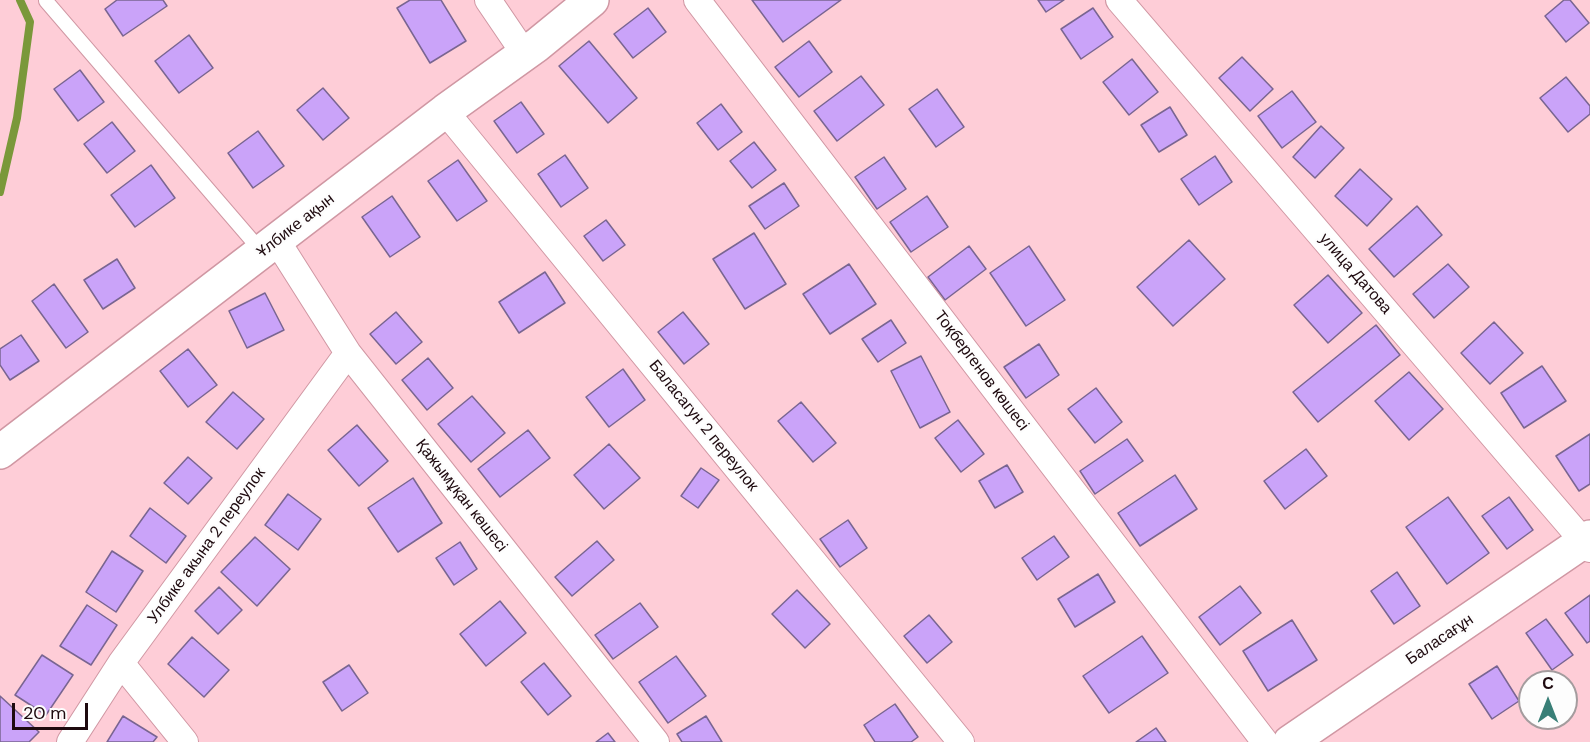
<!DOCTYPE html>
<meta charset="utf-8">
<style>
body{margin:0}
#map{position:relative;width:1590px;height:742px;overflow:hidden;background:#fecdd7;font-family:"DM Sans",sans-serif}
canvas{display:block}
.north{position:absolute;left:1518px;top:670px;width:60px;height:60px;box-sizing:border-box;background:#fdfdfd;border:2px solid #a49c9e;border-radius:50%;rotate:0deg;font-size:16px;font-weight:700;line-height:24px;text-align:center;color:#1e0a0f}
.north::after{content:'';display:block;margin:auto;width:21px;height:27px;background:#397f77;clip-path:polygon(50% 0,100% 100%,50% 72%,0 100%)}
.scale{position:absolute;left:12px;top:703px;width:76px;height:27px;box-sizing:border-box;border:3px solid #1e0a0f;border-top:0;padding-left:8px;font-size:18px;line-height:21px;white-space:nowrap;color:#1e0a0f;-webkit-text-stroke:4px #fdfdfd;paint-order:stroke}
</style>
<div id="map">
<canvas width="1590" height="742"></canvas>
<div class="north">С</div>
<div class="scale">20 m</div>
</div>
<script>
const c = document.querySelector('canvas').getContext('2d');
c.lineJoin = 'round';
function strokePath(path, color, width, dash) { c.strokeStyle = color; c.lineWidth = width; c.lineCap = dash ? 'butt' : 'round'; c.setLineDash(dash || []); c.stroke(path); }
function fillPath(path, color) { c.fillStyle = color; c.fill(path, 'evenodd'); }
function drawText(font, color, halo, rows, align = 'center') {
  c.font = font + ' "DM Sans",sans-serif'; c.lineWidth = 4.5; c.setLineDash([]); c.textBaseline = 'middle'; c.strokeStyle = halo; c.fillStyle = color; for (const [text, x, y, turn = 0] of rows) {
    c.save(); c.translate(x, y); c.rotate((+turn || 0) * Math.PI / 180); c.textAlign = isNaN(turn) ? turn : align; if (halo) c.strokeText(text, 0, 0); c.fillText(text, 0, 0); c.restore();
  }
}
strokePath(new Path2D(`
 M0 192 17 118 30 22 20 0`), '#7a983a', 8);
const building = new Path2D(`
 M117 0H163L167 6 123 36 105 9Z
 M410 0H441L466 41 430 63 397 8Z
 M752 0H841L783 42Z
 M1038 0H1064L1046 12Z
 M1564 0H1570L1589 23 1566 42 1545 16Z
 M648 8 666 32 633 58 614 34Z
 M1093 8 1113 37 1081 59 1061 29Z
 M189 35 213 68 179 93 155 61Z
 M589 41 637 98 608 123 559 66Z
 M809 41 832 72 799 97 775 67Z
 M1242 57 1273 89 1250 111 1219 78Z
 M1132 59 1158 92 1129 115 1103 82Z
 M80 70 104 102 78 121 54 89Z
 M861 76 884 105 837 141 814 111Z
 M1566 77 1590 106V114L1568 132 1540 98Z
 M323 88 349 118 323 140 297 110Z
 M937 89 964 127 936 147 909 109Z
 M1292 91 1316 122 1282 148 1258 116Z
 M521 102 544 134 517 153 494 121Z
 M721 104 742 132 718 150 697 123Z
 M1170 107 1187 135 1159 152 1141 125Z
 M112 122 135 151 107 173 84 144Z
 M1321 126 1344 148 1315 178 1293 157Z
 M258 131 284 166 253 188 228 153Z
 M754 142 776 170 752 188 730 161Z
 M565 155 588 188 561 207 538 174Z
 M1215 156 1232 182 1199 205 1181 179Z
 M884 157 906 189 877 209 855 177Z
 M458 160 487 201 457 221 428 181Z
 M151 165 175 198 135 227 111 195Z
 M1360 169 1392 199 1367 226 1335 196Z
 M784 183 799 206 765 229 749 206Z
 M392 196 420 237 390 257 362 217Z
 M927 196 948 227 911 252 890 222Z
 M1417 206 1442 235 1394 277 1369 249Z
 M606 220 625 245 603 261 584 236Z
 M754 233 786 284 745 309 713 259Z
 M1189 240 1225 279 1173 326 1137 287Z
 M969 246 986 269 945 300 928 277Z
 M1029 246 1065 300 1026 326 990 273Z
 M117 259 135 288 103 309 84 280Z
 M849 264 876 304 830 334 803 294Z
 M1448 264 1469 287 1434 318 1413 294Z
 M545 272 565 303 519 333 499 302Z
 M1328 275 1362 313 1328 343 1294 305Z
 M54 284 88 332 66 348 32 301Z
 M265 293 284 330 247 348 229 311Z
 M396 312 422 342 396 364 370 334Z
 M683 312 709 344 684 364 658 332Z
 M891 320 906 343 878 362 862 339Z
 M1494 322 1523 353 1490 384 1461 353Z
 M1376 325 1400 355 1318 422 1293 392Z
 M21 335 39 361 10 380 0 365V349Z
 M1039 344 1059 375 1026 398 1004 367Z
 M188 349 217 385 188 407 160 371Z
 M921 356 950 412 920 428 891 371Z
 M428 358 453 388 427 410 402 380Z
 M1542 366 1566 401 1524 428 1501 393Z
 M623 369 645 400 609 427 586 397Z
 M1409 372 1443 409 1409 440 1375 401Z
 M1096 388 1122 422 1095 443 1068 409Z
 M233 392 264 419 237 449 206 422Z
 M472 396 505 433 471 462 438 424Z
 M801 402 836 443 813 462 778 421Z
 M958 420 984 454 961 472 935 438Z
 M357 425 388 461 359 486 328 450Z
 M528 430 550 458 500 497 478 469Z
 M1590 434V484L1579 491 1556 456Z
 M1127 439 1143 461 1095 494 1080 471Z
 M609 444 640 478 604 509 574 475Z
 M1306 449 1327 476 1285 509 1264 481Z
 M188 457 212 478 188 504 164 483Z
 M1007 465 1023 492 995 508 979 481Z
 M701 468 719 480 698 508 681 496Z
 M1175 475 1197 509 1140 546 1118 513Z
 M413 478 442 523 398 552 368 508Z
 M288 494 321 519 298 550 265 525Z
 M1448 497 1489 553 1447 584 1406 527Z
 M1509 497 1533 530 1507 549 1482 516Z
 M150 508 186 536 166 563 130 536Z
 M848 520 867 548 840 567 820 539Z
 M1054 536 1069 557 1037 580 1022 558Z
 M255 537 290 569 257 606 221 572Z
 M597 541 614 560 572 596 555 577Z
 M460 542 477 569 454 585 436 558Z
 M112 551 143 571 116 612 86 592Z
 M1397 572 1420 606 1394 624 1371 591Z
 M1098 574 1115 602 1075 627 1058 599Z
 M1240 586 1261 613 1220 645 1199 617Z
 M219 587 242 610 218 634 195 611Z
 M797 590 830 624 805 648 772 614Z
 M1590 595V641L1587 643 1565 613Z
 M500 601 526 633 486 666 460 634Z
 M640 603 658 627 613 659 595 635Z
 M87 605 117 625 91 665 60 646Z
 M929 615 952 642 927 663 904 636Z
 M1546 619 1573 655 1552 670 1526 633Z
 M1292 620 1317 660 1268 691 1243 651Z
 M1142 636 1168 673 1109 713 1083 676Z
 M192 637 229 670 204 697 168 664Z
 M42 655 73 675 46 715 15 695Z
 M676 656 706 696 668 723 639 682Z
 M544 663 571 696 548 715 521 682Z
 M349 665 368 693 342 711 323 682Z
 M1497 666 1519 701 1492 719 1469 684Z
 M0 696 39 732 29 742H0Z
 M895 704 918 737 911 742H875L864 725Z
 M123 716 157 737 153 742H107Z
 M706 716 722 742H682L677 734Z
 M1156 728 1166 742H1136Z
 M608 733 615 742H596Z`);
fillPath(building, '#caa3f9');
strokePath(building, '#796591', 1.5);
const service = new Path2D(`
 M46 1 262 252`);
const minor = new Path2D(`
 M488 0 524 53
 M697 0 1265 742
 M1119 0 1590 549
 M445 111 961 742
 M277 241 348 353 656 742
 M121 663 185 742
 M70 742 121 663 348 353`);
const tertiary = new Path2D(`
 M0 452 445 111 537 45 592 0
 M1290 742 1590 537`);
strokePath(service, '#d097a3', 16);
strokePath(minor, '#d097a3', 28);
strokePath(tertiary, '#d097a3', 36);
strokePath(service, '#fff', 14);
strokePath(minor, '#fff', 26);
strokePath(tertiary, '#fff', 33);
drawText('16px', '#1e0a0f', '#fdfdfd', [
 ["Ұлбике ақын",296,226,-38],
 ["улица Датова",1355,274,49],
 ["Тоқбергенов көшесі",981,371,53],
 ["Баласагун 2 переулок",703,426,51],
 ["Қажымұқан көшесі",461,496,52],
 ["Улбике акына 2 переулок",207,546,-54],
 ["Баласағұн",1440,640,-34]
]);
</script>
